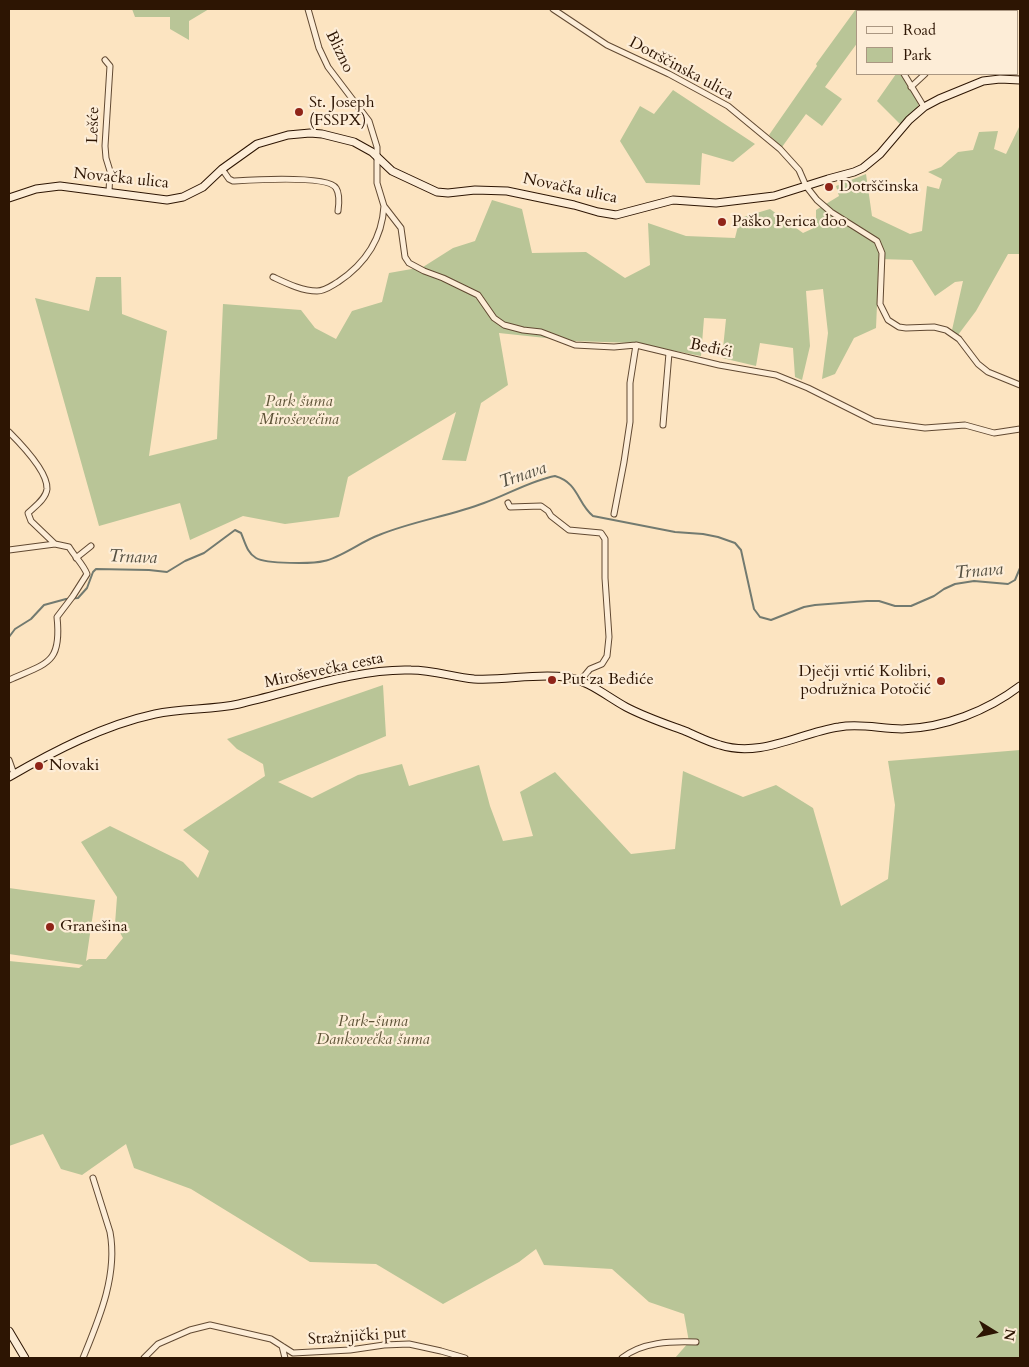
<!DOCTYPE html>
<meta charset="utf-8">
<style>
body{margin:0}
#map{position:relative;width:1029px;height:1367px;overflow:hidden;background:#fce4c1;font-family:Cardo,serif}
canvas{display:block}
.frame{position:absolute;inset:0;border:10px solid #2d1503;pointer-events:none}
.legend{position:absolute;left:856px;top:10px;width:162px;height:65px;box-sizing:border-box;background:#fdedd7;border:1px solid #aa9782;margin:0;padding:6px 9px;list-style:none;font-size:15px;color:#2d1503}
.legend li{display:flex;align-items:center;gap:10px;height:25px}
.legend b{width:25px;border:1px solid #aa9782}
.north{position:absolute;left:969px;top:1307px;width:50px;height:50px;-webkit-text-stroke:4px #fdedd7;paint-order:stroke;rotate:100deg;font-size:14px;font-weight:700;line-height:20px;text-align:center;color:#2d1503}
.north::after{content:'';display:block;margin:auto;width:18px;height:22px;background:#2d1503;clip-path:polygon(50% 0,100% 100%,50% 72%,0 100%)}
</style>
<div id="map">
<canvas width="1029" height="1367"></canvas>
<div class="frame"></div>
<ul class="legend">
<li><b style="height:6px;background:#fdedd7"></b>Road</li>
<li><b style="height:14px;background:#b9c597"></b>Park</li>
</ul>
<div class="north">N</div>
</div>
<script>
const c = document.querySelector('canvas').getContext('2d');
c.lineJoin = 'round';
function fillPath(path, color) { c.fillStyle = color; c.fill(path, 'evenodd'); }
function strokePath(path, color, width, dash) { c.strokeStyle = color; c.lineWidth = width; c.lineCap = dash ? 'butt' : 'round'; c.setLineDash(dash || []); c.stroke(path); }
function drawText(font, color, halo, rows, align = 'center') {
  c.font = font + ' Cardo,serif'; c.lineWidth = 4.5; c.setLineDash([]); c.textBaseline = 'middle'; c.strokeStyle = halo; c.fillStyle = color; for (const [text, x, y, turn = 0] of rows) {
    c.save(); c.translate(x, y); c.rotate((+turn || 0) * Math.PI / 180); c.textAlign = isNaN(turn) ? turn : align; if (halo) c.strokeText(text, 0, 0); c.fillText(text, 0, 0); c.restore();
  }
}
fillPath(new Path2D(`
 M132 9H209L189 21V40L170 29V17H135Z
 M856 9H864L866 11H858V42L825 87 842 99 822 126 806 114 782 147 769 135 817 66 816 64Z
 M896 74H902L919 102 917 110 901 125 877 101Z
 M673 90 755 144 733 162 702 153 700 185 646 183 620 141 640 106 654 114Z
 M1020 125V254H1008L976 311 958 335 952 330 963 281 955 282 935 296 912 260 879 259 876 328 854 338 835 374 822 379 828 333 823 289 806 291 810 346 802 380 795 377 793 348 760 343 756 366 722 358 726 319 704 318 701 356 634 343 574 341 499 333 508 385 481 403 466 461 442 460 456 412 348 477 339 517 285 524 243 516 190 540 180 503 99 526 35 298 89 311 96 277H121L122 314 167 331 149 456 217 439 223 304 301 310 315 328 336 339 352 311 382 302 389 273 423 267 453 248 475 241 492 200 522 209 532 253 586 252 625 278 650 265 648 223 686 236 735 238 740 218 770 209 803 233 816 227V210L839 196 836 186 866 174 872 216 910 234 922 231 927 186 939 189 942 179 928 172 941 167 958 152 973 150 979 132 998 131 994 149 1006 154Z
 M383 685 386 736 278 782 312 798 358 775 402 764 409 786 479 765 490 806 503 841 533 836 520 792 555 772 631 854 675 849 683 771 743 797 776 785 813 808 841 906 888 879 895 805 888 761 1020 750V1358H675L689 1342 684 1314 649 1302 612 1269 544 1265 536 1249 519 1262 443 1304 376 1264 310 1262 191 1189 134 1168 126 1144 82 1175 61 1169 43 1134 9 1146V961L79 968 83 965 9 954V888L95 900 86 961 89 959H106L123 938 115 924 117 897 81 842 110 826 183 862 198 878 209 851 183 830 265 776 263 764 237 749 227 739Z`), '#b9c597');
strokePath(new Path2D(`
 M9 637 15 629 31 619 44 605 66 599 78 598 87 588 93 572 96 569 149 570 167 572 185 561 204 553 235 530 241 533C245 542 247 553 256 558 266 564 313 564 324 561 340 558 362 541 379 535 413 521 450 516 484 503 507 495 532 480 555 476 579 483 577 503 593 516L675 532 703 534 718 537 735 543 741 550 754 609 760 617 771 620 804 607 815 605 867 601H879L895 606H911L934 596 944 589 955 584 974 581 1008 584 1015 580 1020 568`), '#727a70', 2);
const street = new Path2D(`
 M308 9 319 48 328 67 369 121 377 147V183L384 206 401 228 405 257 409 263 424 271 443 278 478 295 494 318 504 325 523 330 541 332 575 345 614 347 636 345 719 365 776 375 808 388 874 421 887 423 925 428 965 425 994 433 1020 429
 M553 9 607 45 669 74 728 106 780 149 799 170 806 186 817 200 831 212 877 241 882 253 880 304 888 320 899 327 906 328 934 327 946 330 959 339 978 364 988 372 1020 385
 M867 9 869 11
 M990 11 993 9
 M105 60 110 66 105 146 106 158 110 171 109 192
 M904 74 924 107
 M911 87 925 74
 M222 169 229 179 233 181C250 180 328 175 336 188 340 194 339 204 338 211
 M273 277C286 283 302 291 317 291 325 291 331 286 338 282 365 264 382 239 384 206
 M663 425 669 353
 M9 432C20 443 48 472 47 489 46 499 34 507 28 513L31 521 55 544
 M508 503 510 507 541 506 548 511 551 516 569 530 601 533 605 539V578L609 637 607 656 602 664 590 669 580 681
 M614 514 624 462 630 422V383L636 345
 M9 550 55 544 69 547C75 557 83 564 87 574L73 596 57 617C62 664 47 663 9 680
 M76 558 91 546
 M9 760 14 774
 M282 1346 285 1358
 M83 1358C99 1319 118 1275 110 1232L93 1178
 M144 1358 158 1344 190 1330 210 1325 271 1339 293 1353 350 1350 384 1345 409 1344 441 1351 465 1358
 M622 1358C642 1342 671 1341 696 1342`);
const secondary = new Path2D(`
 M9 198 36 189 60 186 167 200 183 197 203 187 222 169 257 144 288 135 310 133 322 134 354 142 372 152 392 171 437 192 448 193 475 190 507 191 574 205 598 212 616 215 673 200 716 203 774 196 828 179 854 172 863 168 880 154 909 120 924 107 939 99 983 81 1000 79 1020 80
 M9 777C54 751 104 725 155 714 183 708 212 710 239 704 292 692 358 668 411 670 433 670 453 677 474 679 504 681 535 673 565 677 588 680 606 696 626 707 645 717 666 724 685 731 697 736 708 742 720 745 761 758 799 733 839 727 860 723 881 729 902 729 944 728 987 711 1020 686
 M9 1331 25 1358`);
strokePath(street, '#614932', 7);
strokePath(secondary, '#2d1503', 9);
strokePath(street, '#fdedd7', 5);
strokePath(secondary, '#fdedd7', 7);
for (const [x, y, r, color] of [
 [299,112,5,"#8f2418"],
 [829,187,5,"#8f2418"],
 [722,222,5,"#8f2418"],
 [552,680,5,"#8f2418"],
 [941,681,5,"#8f2418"],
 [39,766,5,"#8f2418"],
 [50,927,5,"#8f2418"]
]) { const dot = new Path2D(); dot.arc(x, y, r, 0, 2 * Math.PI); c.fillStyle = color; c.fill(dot); strokePath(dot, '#fdedd7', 2); }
drawText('16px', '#2d1503', '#fdedd7', [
 ["Blizno",339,52,64],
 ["Dotrščinska ulica",681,69,28],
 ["Lešće",94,125,-88],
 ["Novačka ulica",121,179,6],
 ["Novačka ulica",570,189,12],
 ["Beđići",711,349,12],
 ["Miroševečka cesta",324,671,-12],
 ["Stražnjički put",357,1337,-4]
]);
drawText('16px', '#2d1503', '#fdedd7', [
 ["St. Joseph",309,103],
 ["(FSSPX)",309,121],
 ["Dotrščinska",839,187],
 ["Paško Perica doo",732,222],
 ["Dječji vrtić Kolibri,",931,672,"right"],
 ["podružnica Potočić",931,690,"right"],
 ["Put za Beđiće",562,680],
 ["Novaki",49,766],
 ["Granešina",60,927]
], 'left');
drawText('italic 16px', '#5e5337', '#fdedd7', [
 ["Park šuma",299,402],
 ["Miroševečina",299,420],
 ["Park-šuma",373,1022],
 ["Dankovečka šuma",373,1040]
]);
drawText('italic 18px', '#555042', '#fdedd7', [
 ["Trnava",523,476,-19],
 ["Trnava",133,558,2],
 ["Trnava",979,572,-5]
]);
</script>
